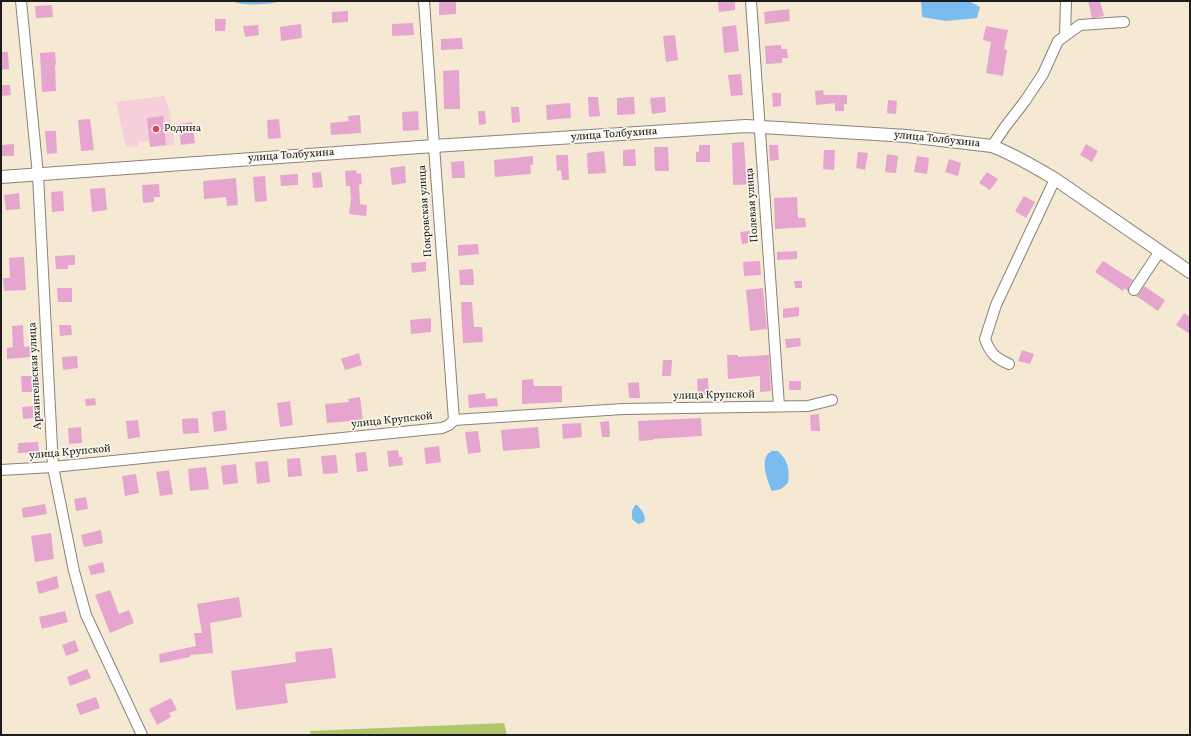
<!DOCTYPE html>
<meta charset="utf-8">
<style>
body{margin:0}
#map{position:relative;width:1191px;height:736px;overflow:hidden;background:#f6e9d3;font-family:Vollkorn,serif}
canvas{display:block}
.frame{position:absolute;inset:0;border:2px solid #1c1c1c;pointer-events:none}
</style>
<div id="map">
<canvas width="1191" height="736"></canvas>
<div class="frame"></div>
</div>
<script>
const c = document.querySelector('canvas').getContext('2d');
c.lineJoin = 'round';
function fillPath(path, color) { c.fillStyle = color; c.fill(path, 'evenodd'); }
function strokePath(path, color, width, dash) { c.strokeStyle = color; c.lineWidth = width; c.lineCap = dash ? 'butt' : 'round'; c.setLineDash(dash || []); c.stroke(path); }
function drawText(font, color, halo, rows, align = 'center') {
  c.font = font + ' Vollkorn,serif'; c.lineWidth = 3.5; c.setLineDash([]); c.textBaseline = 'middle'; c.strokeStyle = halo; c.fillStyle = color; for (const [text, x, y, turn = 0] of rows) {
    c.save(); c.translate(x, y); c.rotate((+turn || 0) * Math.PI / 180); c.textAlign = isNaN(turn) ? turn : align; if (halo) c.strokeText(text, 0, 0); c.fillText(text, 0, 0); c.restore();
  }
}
fillPath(new Path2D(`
 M164 96 169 109 175 145 150 147 149 141 138 142V146L126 147 116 102Z`), '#f5cfd9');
fillPath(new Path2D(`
 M504 723 507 735H311L310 731Z`), '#b0c66b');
fillPath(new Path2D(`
 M230 1H285C267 4 248 7 230 1Z
 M921 1H969L980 7 977 18 946 21 922 17Z
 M772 451H778C788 461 790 469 788 483L781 489 772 491C768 483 761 464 767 455 768 453 770 452 772 451Z
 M635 505H637C641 509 645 514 645 520L644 522 638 524 632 519V511Z`), '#7bbcf0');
fillPath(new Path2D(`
 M456 1V14L439 15V2Z
 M735 1V10L719 12 718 2Z
 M1088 1H1100L1104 16 1092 18Z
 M52 5 53 17 36 18 35 6Z
 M789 9 790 21 765 24 764 12Z
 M348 11V22L332 23V12Z
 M215 19H226L225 31H215Z
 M413 23 414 35 392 36V24Z
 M301 24 302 38 281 41 280 27Z
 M258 25 259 35 245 37 243 26Z
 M736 25 739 51 724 53 722 27Z
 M986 26 1008 30 1004 49 1007 50 1003 76 986 73 991 42 983 40Z
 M675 35 678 60 666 62 663 36Z
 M462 38 463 49 441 50V39Z
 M781 45V49H787L788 58H782V63L766 64 765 46Z
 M1 52H8L9 69 1 70Z
 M55 52 56 65H55L56 91 42 92 40 53Z
 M459 70 460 109H444L443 71Z
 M741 74 743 95 731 96 728 75Z
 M1 85H10L11 95 1 96Z
 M823 90 824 95H847V104H844V111H835V103L816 105 815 91Z
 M772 93H781V106L773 107Z
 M588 97H598L600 116 589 117Z
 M634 97 635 114 617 115V98Z
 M665 97 666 112 652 114 650 98Z
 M888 100 897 101 896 114 887 113Z
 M570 103 571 118 547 120 546 105Z
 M511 107H519L520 122 512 123Z
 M418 111 419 130 403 131 402 112Z
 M478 111H485L486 124 479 125Z
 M360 115 361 133 331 135 330 123 349 121 348 116Z
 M163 116 166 145 150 147 147 118Z
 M90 119 94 150 81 151 78 120Z
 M279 119 281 138 268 139 267 120Z
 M192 122 195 143 181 145 178 124Z
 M45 131H56L57 153 47 154Z
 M744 142 746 175H755V184L733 185 732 143Z
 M14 144V156H1V145Z
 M1086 144 1098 151 1092 162 1080 155Z
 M699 145H710V162H696V152H699Z
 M769 145H778L779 160 770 161Z
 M654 147H668L669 171H655Z
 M635 149 636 166H623V150Z
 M824 150H835L834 170 823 169Z
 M604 151 606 173 588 174 587 153Z
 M858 152 868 153 865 170 856 168Z
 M887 154 898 156 896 173 885 172Z
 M556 155H568L569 180H562L561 170 557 171Z
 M533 156V165H530L531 174 495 177 494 160Z
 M917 156 929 158 927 174 914 172Z
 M949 159 961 163 958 176 945 172Z
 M464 161 465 178H452L451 162Z
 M405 166 406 183 392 185 390 168Z
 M356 170 357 174 361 173 362 184 359 185 360 204 367 205 366 216 349 214 351 199 350 186H346L345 171Z
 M321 172 323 187 313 188 312 173Z
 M987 172 998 179 990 190 979 183Z
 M298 174V185L281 186 280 175Z
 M265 176 267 201 255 202 253 177Z
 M236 178 238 205 227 206 226 197 204 199 203 181Z
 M159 184 160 197H154V202L143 203 142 185Z
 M105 188 107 210 92 212 90 189Z
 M63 191 64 211 52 212 51 192Z
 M19 193 20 209 6 210 4 195Z
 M1024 196 1035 202 1026 218 1015 211Z
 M797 197 798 218H805L806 227 775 229 774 198Z
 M757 230 758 242 742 244 740 232Z
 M478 244 479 254 458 256V245Z
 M797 251V259L777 260V252Z
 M75 255V265H68V269H56L55 256Z
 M24 257 26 290 4 291 3 278H10L9 258Z
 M760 261 761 275 744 276 743 262Z
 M1103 261 1133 280 1129 286 1128 291 1124 288 1123 291 1095 272Z
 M426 262V271L412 273 411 263Z
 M473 269 474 285H460L459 270Z
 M794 281H802V288H795Z
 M1144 286 1165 300 1158 311 1136 296 1139 294Z
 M57 288H72V302H58Z
 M763 288 767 329 750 331 746 290Z
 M461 302H472L474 327H482L483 342 463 343Z
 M799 307V316L783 318V309Z
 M1184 313 1190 317V334L1176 325Z
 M431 318V332L411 334 410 320Z
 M23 325 24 347 31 346V357L7 359V348L13 347 12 326Z
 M59 325H71L72 335 60 336Z
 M800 338 801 346 786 348 785 339Z
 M1022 350 1034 354 1030 364 1018 361Z
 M359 353 362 365 345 370 341 359Z
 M727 355H738V357L769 355 771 391 760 392V376L728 379Z
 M77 356 78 368 63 370 62 357Z
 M663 360H672L671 376H662Z
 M21 376H33L34 392H22Z
 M708 378 709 395H698L697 379Z
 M533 379 534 386H562V402L522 404V380Z
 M789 381H801V390H789Z
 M639 382 640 398H629L628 383Z
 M485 393 486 399 497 398 498 406 469 408 468 395Z
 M360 397 363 420 327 423 325 404 349 402 348 399Z
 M95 398 96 405 86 406 85 399Z
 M290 401 293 425 280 427 277 403Z
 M35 406 36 418 23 419 22 407Z
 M225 410 227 430 214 432 212 412Z
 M819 414 820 431H811L810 415Z
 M198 418 199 433 183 434 182 419Z
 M701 418 702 436 653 439V440L639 441 638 421Z
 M138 420 140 437 128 439 126 421Z
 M609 421 610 437H602L600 422Z
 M581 423 582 437 563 439 562 424Z
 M81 427 82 443 69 444 68 428Z
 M538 427 540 448 503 451 501 430Z
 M478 431 481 452 468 454 465 432Z
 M38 442 39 452 18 453V443Z
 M439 446 441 462 426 464 424 448Z
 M398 450 399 457H402L403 465 389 467 387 451Z
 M366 452 368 471 357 472 355 453Z
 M336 455 338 473 323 474 321 456Z
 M300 458 302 476 288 477 287 459Z
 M268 461 270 482 257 484 255 462Z
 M236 464 238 483 223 485 221 466Z
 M206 467 209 489 190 491 188 469Z
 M169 470 173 494 160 496 156 472Z
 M136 474 139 493 125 496 122 476Z
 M86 497 88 509 76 511 74 499Z
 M45 504 47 514 23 518 22 508Z
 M101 530 103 543 84 547 81 535Z
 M51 533 54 559 35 562 31 536Z
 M103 562 105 572 91 575 88 566Z
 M57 576 59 588 39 594 36 582Z
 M110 590 119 614 129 610 134 623 110 633 95 595Z
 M239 597 242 617 210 623 213 653 190 655V657L160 663 159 654 196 646 194 633H202L197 604Z
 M65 611 68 622 42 629 39 617Z
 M75 640 79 651 66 656 62 645Z
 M332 648 336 678 285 684 288 703 236 710 231 671 296 662 295 652Z
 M87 669 91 678 70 686 67 677Z
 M96 697 100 708 80 715 76 704Z
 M171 698 177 710 169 713 171 717 157 725 149 709Z`), '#e5a5cf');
const minor = new Path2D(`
 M21 1 38 175 53 467 74 571 86 615 142 735
 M424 1 434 146 454 420
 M751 1 779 406
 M1065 36 1066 1
 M992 146 1005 127 1025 101 1043 74 1058 41 1080 25 1124 22
 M1134 290 1160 251
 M1009 364C995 358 990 353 985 339L996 305 1055 179
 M1 470 53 467 442 428 449 425 454 420 623 409 808 406 832 400`);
const major = new Path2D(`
 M1 177 434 146 746 126 907 136 992 146C1015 155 1035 167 1055 179L1190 272`);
strokePath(minor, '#898278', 12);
strokePath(major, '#898278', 14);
strokePath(minor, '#fff', 10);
strokePath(major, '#fff', 12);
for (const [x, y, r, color] of [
 [156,129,4,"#d1495b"]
]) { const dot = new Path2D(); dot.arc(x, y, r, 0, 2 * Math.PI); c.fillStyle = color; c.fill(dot); strokePath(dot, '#fbf7ec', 1.5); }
drawText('11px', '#1c1c1c', '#fbf7ec', [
 ["Родина",164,129]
], 'left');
drawText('11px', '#1c1c1c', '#fbf7ec', [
 ["улица Толбухина",614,135,-4],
 ["улица Толбухина",937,140,6],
 ["улица Толбухина",291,156,-4],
 ["Полевая улица",753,205,-94],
 ["Покровская улица",426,211,-94],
 ["Архангельская улица",36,376,-93],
 ["улица Крупской",714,396,-1],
 ["улица Крупской",392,421,-6],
 ["улица Крупской",70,453,-5]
]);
</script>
